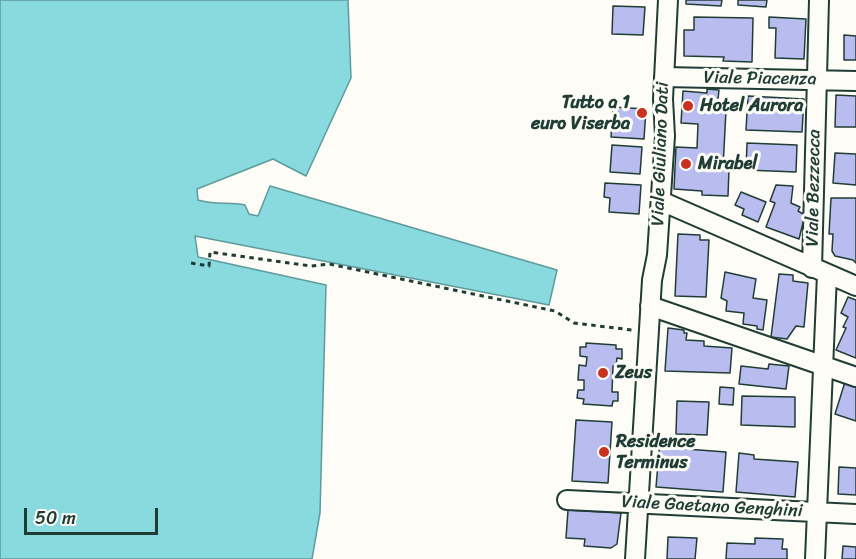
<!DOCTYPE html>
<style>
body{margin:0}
#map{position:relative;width:856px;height:559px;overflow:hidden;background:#fdfcf7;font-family:Sriracha,sans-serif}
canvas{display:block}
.scale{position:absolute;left:24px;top:508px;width:134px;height:27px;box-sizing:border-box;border:3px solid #1f3d34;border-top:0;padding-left:8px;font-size:18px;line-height:21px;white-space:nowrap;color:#1f3d34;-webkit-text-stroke:4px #fdfcf7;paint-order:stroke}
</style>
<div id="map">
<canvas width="856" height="559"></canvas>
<div class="scale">50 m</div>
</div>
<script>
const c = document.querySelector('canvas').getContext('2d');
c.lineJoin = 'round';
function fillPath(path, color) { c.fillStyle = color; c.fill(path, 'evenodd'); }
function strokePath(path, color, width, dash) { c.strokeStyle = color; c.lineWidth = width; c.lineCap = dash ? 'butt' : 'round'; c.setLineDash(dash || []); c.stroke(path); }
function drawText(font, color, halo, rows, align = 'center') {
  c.font = font + ' Sriracha,sans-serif'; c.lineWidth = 6; c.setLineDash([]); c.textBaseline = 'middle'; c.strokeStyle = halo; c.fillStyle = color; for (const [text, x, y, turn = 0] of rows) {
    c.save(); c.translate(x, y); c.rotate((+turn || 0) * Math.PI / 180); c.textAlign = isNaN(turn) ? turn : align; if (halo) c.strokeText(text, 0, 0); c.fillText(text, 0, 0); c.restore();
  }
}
const water = new Path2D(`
 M0 0H348L351 78 306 176 273 159 197 189 198 200C214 205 229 202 245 205L249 214 258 216 270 186 557 270 549 305 195 236 198 257 326 285 320 513 312 559H0Z`);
fillPath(water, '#88dade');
strokePath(water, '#5e9b9a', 1.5);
const building = new Path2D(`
 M686 0H722L721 6 686 4Z
 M738 0H767L766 7 738 5Z
 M613 6 645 7 643 35 612 34Z
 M694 17 753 18 752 62 723 61 724 57 684 56V30H694Z
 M769 17 806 19 804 59 775 58 776 28H769Z
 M844 35 856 36V60H844Z
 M707 89 719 90 717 109 726 110 723 168 729 169 728 196 702 195V191L674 189 676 147 697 148 698 124 681 123 683 91 707 93Z
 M836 95 856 96V127H835Z
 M748 96 804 99 802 132 746 130Z
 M613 107 646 109 644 139 611 137Z
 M747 143 797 145 796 172 746 170Z
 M612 145 642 147 640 174 610 172Z
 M835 153 856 154V185L833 183Z
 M605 183 641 185 639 214 609 212 610 198 604 197Z
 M776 185 793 186 791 203 800 207 798 211 805 215 799 239 766 227 775 203 770 201Z
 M741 192 766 202 758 222 742 215 744 209 735 205Z
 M831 198H856V263L853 260 835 256 832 251 833 234H829Z
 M678 234 700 235V240H709L706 297 675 296Z
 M725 272 756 279 753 298 767 300 763 330 757 329V326L743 324 744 313 726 311 727 301 721 298Z
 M779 274 793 275V281L808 283 804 327 796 326 787 339 771 337Z
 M848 297 856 300V358L836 350 846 328 843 327 848 317 841 313Z
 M668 328 684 330V333H687L686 340 704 341V346L732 348 730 373 665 371Z
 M586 343 616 345V349H622V359L617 358 616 366H613L612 392H618V401H613L612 406 583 404 584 399 577 398 578 390H584V380H578L579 365 586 366 587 357 580 356V347H586Z
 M769 364 789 366 786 389 739 384 741 366 768 369Z
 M845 382 856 386V421L835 414Z
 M720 387 734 388 733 405 719 404Z
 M742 396 795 397V427L741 425Z
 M677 401 709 402 707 435 676 434Z
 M576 420 612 422 608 483 572 481Z
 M660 440 687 442 686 449 726 452 723 492 656 487Z
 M739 453 754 455V459L798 462 795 497 736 492Z
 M839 467 856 468V495L838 494Z
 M568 510 621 513 617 544 611 548 584 546 585 539 566 538Z
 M668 537 697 538 695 559H667Z
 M755 538 783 539 782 549H787V559H726L727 543 755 544Z
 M843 546 856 547V559H842Z`);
fillPath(building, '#b9bcee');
strokePath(building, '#1f3d34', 1.5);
const minor = new Path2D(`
 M664 77 856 81
 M661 201 856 286
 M812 268 819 0
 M650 306 856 377
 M567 500 856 514
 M635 559 652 280 657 255 665 136 663 99 668 0
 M815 559 827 274`);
strokePath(minor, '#1f3d34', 22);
strokePath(new Path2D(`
 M191 263 209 266 210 252 311 266 329 264 555 311 574 323 632 330`), '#1f3d34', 3, [4.5, 4.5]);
strokePath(minor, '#fdfcf7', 18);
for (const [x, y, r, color] of [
 [688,106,6,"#c8321e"],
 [642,113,6,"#c8321e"],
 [686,164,6,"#c8321e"],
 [603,373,6,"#c8321e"],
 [604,452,6,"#c8321e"]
]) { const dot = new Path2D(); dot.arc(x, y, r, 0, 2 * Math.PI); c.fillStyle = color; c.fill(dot); strokePath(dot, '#fdfcf7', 2); }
drawText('18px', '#1f3d34', '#fdfcf7', [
 ["Viale Piacenza",760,79,1],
 ["Viale Giuliano Dati",661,154,-88],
 ["Viale Bezzecca",814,188,-89],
 ["Viale Gaetano Genghini",712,507,3]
]);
drawText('bold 18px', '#1f3d34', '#fdfcf7', [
 ["Tutto a 1",630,103,"right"],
 ["euro Viserba",630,124,"right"],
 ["Hotel Aurora",700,106],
 ["Mirabel",698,164],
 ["Zeus",615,373],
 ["Residence",616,442],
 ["Terminus",616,463]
], 'left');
</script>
